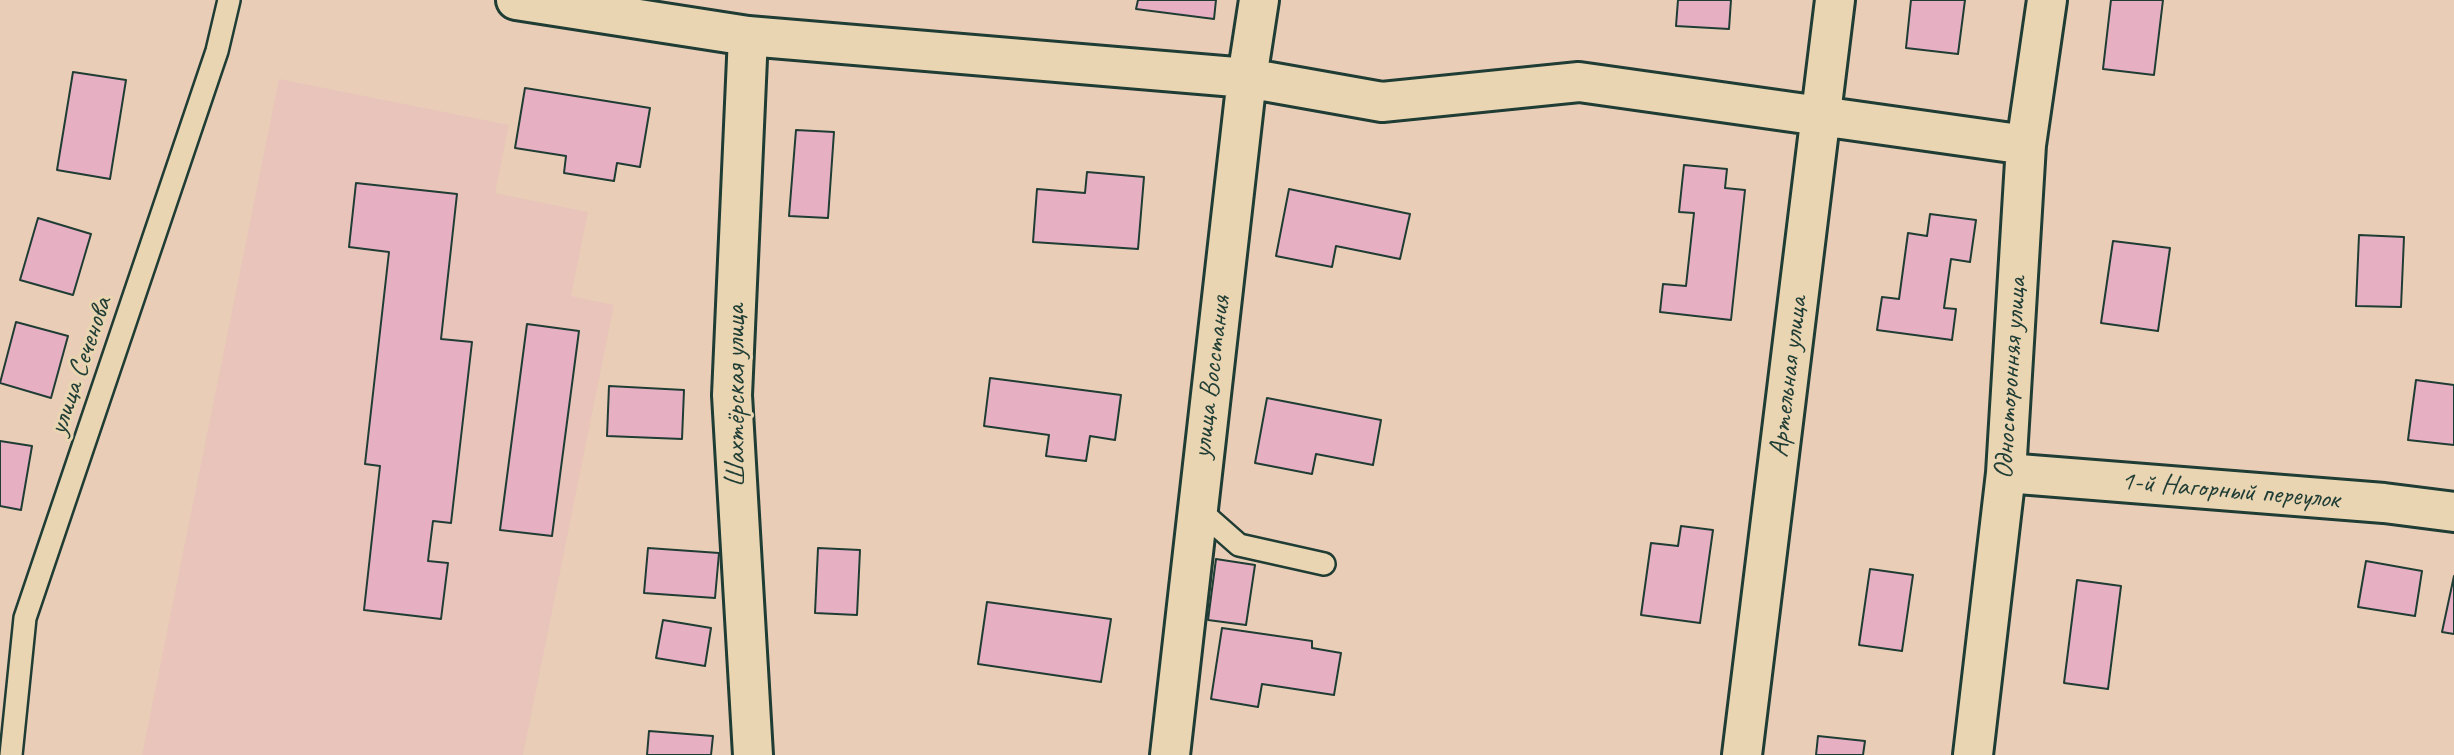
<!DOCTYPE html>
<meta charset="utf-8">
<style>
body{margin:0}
canvas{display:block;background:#e9cdb6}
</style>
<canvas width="2454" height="755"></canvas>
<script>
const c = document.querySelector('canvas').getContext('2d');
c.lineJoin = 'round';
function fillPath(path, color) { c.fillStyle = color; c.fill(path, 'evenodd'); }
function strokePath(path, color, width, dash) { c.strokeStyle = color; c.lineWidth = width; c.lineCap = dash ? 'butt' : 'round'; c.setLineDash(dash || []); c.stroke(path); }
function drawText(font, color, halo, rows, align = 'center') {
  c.font = font + ' Caveat,sans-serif'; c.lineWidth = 6; c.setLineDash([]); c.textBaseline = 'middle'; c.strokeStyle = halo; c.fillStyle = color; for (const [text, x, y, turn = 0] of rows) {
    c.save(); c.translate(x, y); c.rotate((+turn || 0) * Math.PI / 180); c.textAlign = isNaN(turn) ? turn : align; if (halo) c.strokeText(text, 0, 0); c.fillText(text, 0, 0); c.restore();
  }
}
fillPath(new Path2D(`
 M279 79 509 125 495 193 588 212 571 296 614 305 523 755H142Z`), '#e8c4ba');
const building = new Path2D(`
 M1138 0H1216L1214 19 1136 9Z
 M1678 0H1731L1729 29 1676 26Z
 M1911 0H1965L1958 54 1906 48Z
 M2111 0H2163L2154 75 2103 69Z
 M73 72 126 80 110 179 57 170Z
 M525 88 650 108 640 167 617 163 614 181 564 173 566 156 515 148Z
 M796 130 834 132 828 218 789 216Z
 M1684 165 1727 169 1725 188 1745 190 1731 320 1660 312 1663 284 1686 286 1694 213 1679 212Z
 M1087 172 1144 177 1138 249 1033 242 1037 189 1085 193Z
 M356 183 457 194 441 339 472 342 451 523 433 521 428 561 448 563 441 619 364 610 380 466 365 464 389 252 349 247Z
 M1289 189 1410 214 1400 259 1336 246 1332 267 1276 256Z
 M1930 214 1976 220 1970 262 1951 259 1944 308 1956 309 1952 340 1877 330 1882 297 1899 299 1908 233 1927 236Z
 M38 218 91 234 73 295 20 280Z
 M2359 235 2404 237 2401 307 2356 306Z
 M2113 241 2170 248 2158 331 2101 323Z
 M16 322 68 336 51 398 0 383Z
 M527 324 579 331 552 536 500 530Z
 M990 378 1121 395 1115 440 1090 436 1086 461 1046 456 1049 435 984 426Z
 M2416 380 2454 385V445L2408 440Z
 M609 386 684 390 682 439 607 436Z
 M1267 398 1381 420 1373 465 1316 454 1312 474 1255 463Z
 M0 441 32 446 21 510 0 506Z
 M1681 526 1713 530 1700 623 1641 615 1651 543 1678 546Z
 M648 548 719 553 715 598 644 593Z
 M818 548 860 550 857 615 815 613Z
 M1216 559 1255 565 1246 625 1208 620Z
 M2366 561 2422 571 2415 616 2358 607Z
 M1870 569 1913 575 1902 651 1859 645Z
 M2454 576V634L2442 632Z
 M2077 580 2121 586 2108 689 2064 683Z
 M987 602 1111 619 1101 682 978 664Z
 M663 620 711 628 705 666 656 658Z
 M1222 628 1312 641V648L1341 653 1334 695 1262 684 1258 707 1211 699Z
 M649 731 713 736 711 755H647Z
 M1818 736 1865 741 1863 755H1816Z`);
fillPath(building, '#e7afc2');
strokePath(building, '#1f3d34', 2);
const lane = new Path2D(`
 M1197 508 1239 545 1324 564
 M11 755 25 618 217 51 229 0`);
const street = new Path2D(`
 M516 0 748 36 1247 78 1382 102 1579 82 2026 145
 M748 36 732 395 753 755
 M2006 473 2384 503 2454 512
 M1170 755 1247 78 1259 0
 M1742 755 1835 0
 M1973 755 2006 473 2026 145 2047 0`);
strokePath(lane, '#1f3d34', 26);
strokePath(street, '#1f3d34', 44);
strokePath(lane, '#ead5b3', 21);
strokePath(street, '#ead5b3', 38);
drawText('28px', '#1f3d34', '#ead5b3', [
 ["улица Сеченова",81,366,-71],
 ["улица Восстания",1212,377,-83],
 ["Артельная улица",1789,377,-83],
 ["Односторонняя улица",2011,378,-86],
 ["Шахтёрская улица",737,396,-90],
 ["1-й Нагорный переулок",2230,491,5]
]);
</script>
